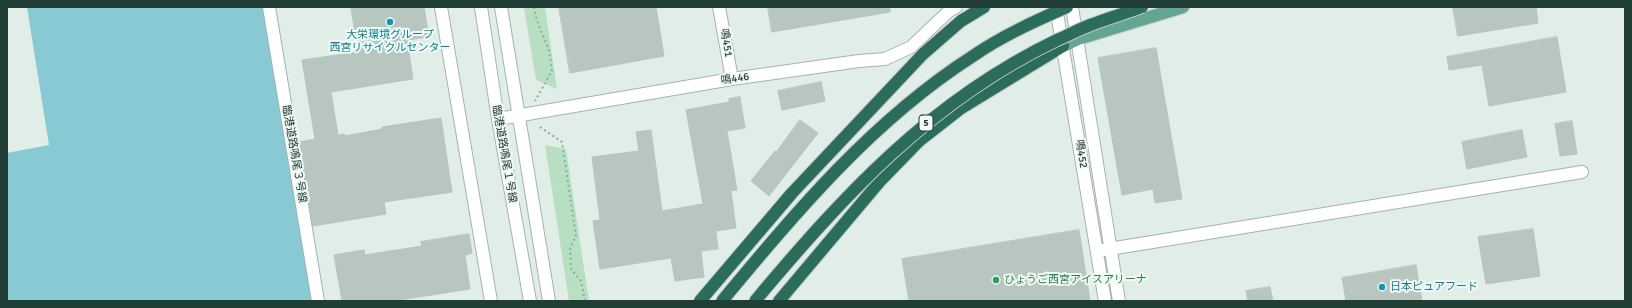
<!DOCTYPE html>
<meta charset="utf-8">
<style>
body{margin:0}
#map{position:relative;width:1632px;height:308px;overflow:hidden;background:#e1ede7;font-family:Signika,sans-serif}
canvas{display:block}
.frame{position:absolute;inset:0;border:8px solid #213e36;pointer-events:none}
</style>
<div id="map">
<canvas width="1632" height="308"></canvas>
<div class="frame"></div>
</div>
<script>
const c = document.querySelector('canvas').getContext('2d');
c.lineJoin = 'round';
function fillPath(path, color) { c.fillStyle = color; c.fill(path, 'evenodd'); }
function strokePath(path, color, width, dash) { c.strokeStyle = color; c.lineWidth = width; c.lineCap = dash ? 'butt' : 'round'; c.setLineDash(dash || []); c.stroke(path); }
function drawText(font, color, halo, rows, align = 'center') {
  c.font = font + ' Signika,"Noto Sans JP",sans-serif'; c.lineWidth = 4; c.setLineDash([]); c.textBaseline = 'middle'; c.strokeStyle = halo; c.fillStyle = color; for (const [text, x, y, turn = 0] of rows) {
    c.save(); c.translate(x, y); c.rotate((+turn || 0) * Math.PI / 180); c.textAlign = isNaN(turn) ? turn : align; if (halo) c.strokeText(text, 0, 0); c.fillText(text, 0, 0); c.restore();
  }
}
fillPath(new Path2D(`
 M524 7H545L557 89 536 80Z
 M545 145 566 149 589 301H569Z`), '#b9dfc3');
fillPath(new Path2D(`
 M27 7H266L313 301H7V153L49 145Z`), '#87cad4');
const building = new Path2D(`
 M351 7H424L429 37 407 40 413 79 331 92 338 135 344 134 345 136 382 129V127L441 118 452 192 384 202 386 214 313 226 299 142 315 139 302 60 358 52Z
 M559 7H656L664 56 570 73Z
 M768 7H890V12L772 32Z
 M1453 7H1536L1538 23 1458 36Z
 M1557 37 1566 92 1489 106 1482 65 1449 70 1447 57Z
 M1156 48 1182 199 1155 203 1153 189 1122 195 1098 58Z
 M821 82 825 101 782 110 778 91Z
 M740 97 745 128 727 131 737 190 731 191 736 228 716 231 718 249 701 251 704 277 675 281 671 258 600 269 593 221 600 220 592 157 639 151 636 132 651 130 662 211 703 204 686 110 729 102V99Z
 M800 120 818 133 769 196 751 181 775 151 776 152Z
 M1572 121 1577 154 1560 156 1555 124Z
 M1522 130 1527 157 1467 169 1462 142Z
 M1533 229 1540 276 1486 284 1478 237Z
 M1079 230 1090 301H909L902 259Z
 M469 234 472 253 465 255 470 289 393 301H342L334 255 364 250 365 255 422 246 421 242Z
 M1416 265 1422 301H1346L1342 278Z
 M1270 287 1273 301H1248L1246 291Z`);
fillPath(building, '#b7c7c0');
strokePath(building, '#b4c6be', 1);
const minor = new Path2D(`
 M269 7 318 301
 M441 7 491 301
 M481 7 498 119 530 301
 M501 7 549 301
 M719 7 732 79
 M1056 7 1105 301
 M1072 7 1119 301
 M498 119 732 79 859 61 885 59 911 47 949 11 956 7
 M1097 251 1582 172`);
const major = new Path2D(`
 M1063 46 1078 39 1183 7`);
const highway = new Path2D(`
 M700 301 792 193 923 54 961 21 984 7
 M779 301 881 180 919 141 960 109 1063 46`);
strokePath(minor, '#a4b5ae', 14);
strokePath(major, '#c1c9c7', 14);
strokePath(highway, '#c1c9c7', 14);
strokePath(new Path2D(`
 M534 7 537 21 549 50 552 71 535 101
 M540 127 562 142 576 236 570 248 571 269 581 281 585 301`), '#81b2a1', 2, [2, 3]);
strokePath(minor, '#fff', 12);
strokePath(major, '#64a492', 12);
strokePath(highway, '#2b6c5d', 12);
const highwayBridge = new Path2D(`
 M722 301C797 211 873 120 973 56 1002 36 1035 21 1067 7
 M755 301C844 195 930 101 1057 40 1069 35 1081 28 1093 24 1109 18 1126 13 1142 7`);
strokePath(highwayBridge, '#c1c9c7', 14, []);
strokePath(highwayBridge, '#2b6c5d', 12);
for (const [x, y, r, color] of [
 [390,22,4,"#0f9aa8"],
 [996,280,4,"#2e9e5b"],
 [1382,287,4,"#0f9aa8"]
]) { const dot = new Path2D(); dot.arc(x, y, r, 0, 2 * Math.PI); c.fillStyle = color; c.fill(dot); strokePath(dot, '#f2f9f5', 1.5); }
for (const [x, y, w] of [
 [926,123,14]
]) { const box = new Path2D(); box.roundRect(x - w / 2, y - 8, w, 16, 3); c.fillStyle = '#f2f9f5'; c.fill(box); strokePath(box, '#213e36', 1); }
drawText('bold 10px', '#213e36', null, [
 ["5",926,123]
]);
drawText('11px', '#0d838f', '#f2f9f5', [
 ["大栄環境グループ",390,35],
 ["西宮リサイクルセンター",390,48],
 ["日本ピュアフード",1390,287,"left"]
]);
drawText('11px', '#213e36', '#f2f9f5', [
 ["鳴451",726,43,80],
 ["鳴446",735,79,-9],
 ["臨港道路鳴尾３号線",294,154,80],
 ["臨港道路鳴尾１号線",504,154,80],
 ["鳴452",1081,154,81]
]);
drawText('11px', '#27864d', '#f2f9f5', [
 ["ひょうご西宮アイスアリーナ",1004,280]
], 'left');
</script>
